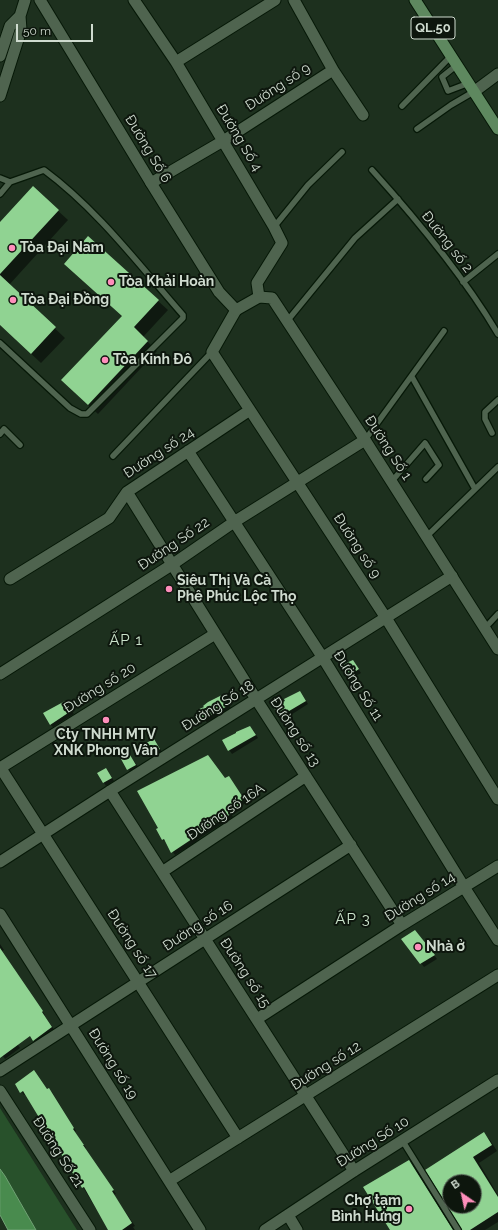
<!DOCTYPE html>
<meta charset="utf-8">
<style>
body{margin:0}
#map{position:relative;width:498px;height:1230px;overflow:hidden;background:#1d301e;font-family:Raleway,sans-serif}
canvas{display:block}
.north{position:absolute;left:442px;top:1174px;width:40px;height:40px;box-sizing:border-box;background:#0d160d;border:1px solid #5b655b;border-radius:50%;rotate:326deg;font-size:11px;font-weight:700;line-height:16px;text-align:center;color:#cfdbcf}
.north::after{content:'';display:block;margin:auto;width:14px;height:18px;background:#fe8ebb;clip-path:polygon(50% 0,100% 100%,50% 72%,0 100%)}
.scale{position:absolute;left:16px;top:24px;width:77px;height:18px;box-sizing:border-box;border:2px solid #cfdbcf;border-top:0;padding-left:5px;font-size:12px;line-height:14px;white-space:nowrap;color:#cfdbcf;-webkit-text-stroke:3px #0d160d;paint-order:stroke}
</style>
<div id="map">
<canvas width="498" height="1230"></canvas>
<div class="north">B</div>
<div class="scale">50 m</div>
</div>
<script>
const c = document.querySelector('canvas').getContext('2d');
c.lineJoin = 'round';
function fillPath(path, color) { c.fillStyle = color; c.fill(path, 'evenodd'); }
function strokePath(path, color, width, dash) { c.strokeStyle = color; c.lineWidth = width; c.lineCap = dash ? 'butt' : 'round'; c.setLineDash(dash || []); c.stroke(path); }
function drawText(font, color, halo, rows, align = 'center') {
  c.font = font + ' Raleway,sans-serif'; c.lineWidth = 4; c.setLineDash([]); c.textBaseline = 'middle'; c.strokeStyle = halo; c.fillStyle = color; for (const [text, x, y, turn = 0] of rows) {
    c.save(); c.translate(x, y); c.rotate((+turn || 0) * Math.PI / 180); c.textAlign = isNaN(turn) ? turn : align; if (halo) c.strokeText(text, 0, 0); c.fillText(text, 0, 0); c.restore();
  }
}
fillPath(new Path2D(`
 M0 1108 77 1230H36L0 1168Z`), '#28512b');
const water = new Path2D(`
 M0 1169 5 1176 36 1230H8L0 1215Z`);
fillPath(water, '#498b4e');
strokePath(water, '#71a375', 1);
fillPath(new Path2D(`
 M33 188 68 220 9 285 65 338 41 363 0 325V224Z
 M88 238 168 310 143 337 157 351 98 414 72 390 123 316 75 273Z
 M353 661 361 673 354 677 351 674Z
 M222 696 231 708 207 723 199 710Z
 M303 696 308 704 283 720 275 706Z
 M65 702 74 714 53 727 50 724Z
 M253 730 258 738 232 754 223 741Z
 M157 744 162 752 154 758 145 745Z
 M130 756 139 768 131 773 123 759Z
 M208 756 225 779 229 777 232 781 246 803 241 806 242 809 232 815 233 817 197 840 198 841 175 855 166 842 163 840Z
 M106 769 114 781 106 786 98 773Z
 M418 934 437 959 424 967 402 939Z
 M0 944 4 950 2 951 45 1015H44L55 1031 37 1044 0 989Z
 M0 1018 20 1048 5 1059 0 1052Z
 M16 1084 47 1090 48 1089 52 1092 76 1131 75 1132 86 1148 85 1149 116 1194 114 1195 135 1226 133 1227 135 1230H109L26 1094 24 1095Z
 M484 1134 490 1140 497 1151 479 1163 498 1195V1222L485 1230H463L427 1170ZM450 1182H474V1206H450Z
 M409 1161 415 1167 454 1230H391Z`), '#0007');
fillPath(new Path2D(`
 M33 186 59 210 0 274V222Z
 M88 236 159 300 134 327 148 341 88 405 61 380 122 316 64 264Z
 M0 275 56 327 31 354 0 325Z
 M353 660 359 669 350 675 344 664Z
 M300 691 306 701 279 717 273 706 285 701 284 699Z
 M222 695 229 705 203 720 197 710 204 707 203 706 208 702Z
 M65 701 71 711 50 725 43 713Z
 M250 726 256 735 228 751 222 740 236 733V732Z
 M154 739 160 749 150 755 144 744Z
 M130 755 136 765 127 770 121 759Z
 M208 755 225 778 229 776 244 799 238 803 240 805 230 812 231 814 194 836 195 837 171 853 164 839 162 840 156 829 158 828 137 791Z
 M106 768 112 778 103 783 97 773Z
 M415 930 435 955 420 964 401 939Z
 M0 948 43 1011 42 1012 52 1027 33 1041 30 1036 0 1058Z
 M34 1070 47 1089 49 1088 74 1128 73 1129 84 1145H83L114 1190 112 1191 132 1223 122 1230H108L84 1187 82 1188 72 1172 23 1091 20 1093 15 1084Z
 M484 1132 492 1145 473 1157 498 1197V1212L470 1230H462L425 1170ZM450 1182H474V1206H450Z
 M409 1160 453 1230H390L363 1187Z`), '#90d392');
const service = new Path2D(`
 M457 65 442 77 448 91 469 83
 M402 106 451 56
 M417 129 451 105 475 91
 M372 170C418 221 463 275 498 334
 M0 178 10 182 44 170C98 210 139 265 183 315V318L87 414H81L70 408 0 343
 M0 194 10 182
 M274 227 308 185 342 152
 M463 282 498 254
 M288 320 355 238 398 199
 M412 377 475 489
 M492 433 485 419V412L498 400
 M0 434 4 429 20 445
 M365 440 444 331
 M113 456 212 352
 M392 481 425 443 439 465 426 479
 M427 536 498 467
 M485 628 498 614
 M402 1140 458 1230`);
const minor = new Path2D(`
 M134 0 176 62 274 227 282 243 257 283 259 297
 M176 62 275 0
 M333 70 363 115
 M475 91 498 74
 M151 183 223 141 333 70 294 0
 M236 310 212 352 386 618 498 799
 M188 451 323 658 464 887 498 940
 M127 492 256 699 402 925
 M10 579 109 518 127 492 250 410
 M0 674 173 564 234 522 365 440
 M0 767 238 1138
 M0 768 215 634
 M110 791 354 1171
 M0 862 110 791 452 576
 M162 872 306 776
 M0 914 200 1230
 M257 1019 402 925 498 866
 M0 1071 351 845
 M0 1091 90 1230
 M169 1181 498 975
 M288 1215 297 1230
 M265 1230 354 1171 498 1080`);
const tertiary = new Path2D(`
 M40 0 151 183 219 292 236 310 259 297 272 298 365 440 498 649
 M0 56 10 26 20 16
 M0 96 21 30 20 16 25 0`);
const primary = new Path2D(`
 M415 0 498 129`);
strokePath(service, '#061807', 8);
strokePath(minor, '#061807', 13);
strokePath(tertiary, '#061807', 13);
strokePath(primary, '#061807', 13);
strokePath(service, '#4f644f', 5.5);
strokePath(minor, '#4f644f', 11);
strokePath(tertiary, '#4f644f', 11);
strokePath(primary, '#5e885f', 11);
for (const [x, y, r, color] of [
 [12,248,4,"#fe8ebb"],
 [111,282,4,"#fe8ebb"],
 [13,300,4,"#fe8ebb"],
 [105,360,4,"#fe8ebb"],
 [169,589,4,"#fe8ebb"],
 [106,720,4,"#fe8ebb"],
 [418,947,4,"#fe8ebb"],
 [409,1209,4,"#fe8ebb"]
]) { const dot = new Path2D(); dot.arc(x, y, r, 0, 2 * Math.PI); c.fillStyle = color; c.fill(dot); strokePath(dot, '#0d160d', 1.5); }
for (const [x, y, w] of [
 [433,28,44]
]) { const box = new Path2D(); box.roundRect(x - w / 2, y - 11, w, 22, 3); c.fillStyle = '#0d160d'; c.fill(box); strokePath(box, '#cfdbcf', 1); }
drawText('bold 13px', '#cfdbcf', null, [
 ["QL.50",433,28]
]);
drawText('14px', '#cfdbcf', '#0d160d', [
 ["Đường số 9",278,87,-33],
 ["Đường Số 4",239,138,59],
 ["Đường Số 6",148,149,59],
 ["Đường số 2",447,242,52],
 ["Đường Số 1",388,448,57],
 ["Đường số 24",159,453,-33],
 ["Đường Số 22",174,544,-34],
 ["Đường số 9",357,546,57],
 ["Đường Số 11",358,686,58],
 ["Đường số 20",100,688,-32],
 ["Đường Số 18",218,706,-32],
 ["Đường số 13",295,732,57],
 ["Đường số 16A",226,812,-34],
 ["Đường số 14",420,897,-32],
 ["Đường số 16",198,926,-33],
 ["Đường số 17",132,944,57],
 ["Đường số 15",245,973,57],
 ["Đường số 19",113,1064,58],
 ["Đường số 12",326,1066,-32],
 ["Đường Số 10",373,1142,-32],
 ["Đường Số 21",58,1152,57]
]);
drawText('bold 14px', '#cfdbcf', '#0d160d', [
 ["Tòa Đại Nam",20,248],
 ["Tòa Khải Hoàn",119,282],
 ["Tòa Đại Đồng",21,300],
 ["Tòa Kinh Đô",113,360],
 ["Siêu Thị Và Cà",177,581],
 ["Phê Phúc Lộc Thọ",177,597],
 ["Cty TNHH MTV",106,735,"center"],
 ["XNK Phong Vân",106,751,"center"],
 ["Nhà ở",426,947],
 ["Chợ tạm",401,1201,"right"],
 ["Bình Hưng",401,1217,"right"]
], 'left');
c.letterSpacing = '1px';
drawText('15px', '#cae2ca', '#0d160d', [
 ["ẤP 1",126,640],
 ["ẤP 3",353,919]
]);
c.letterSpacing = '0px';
</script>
